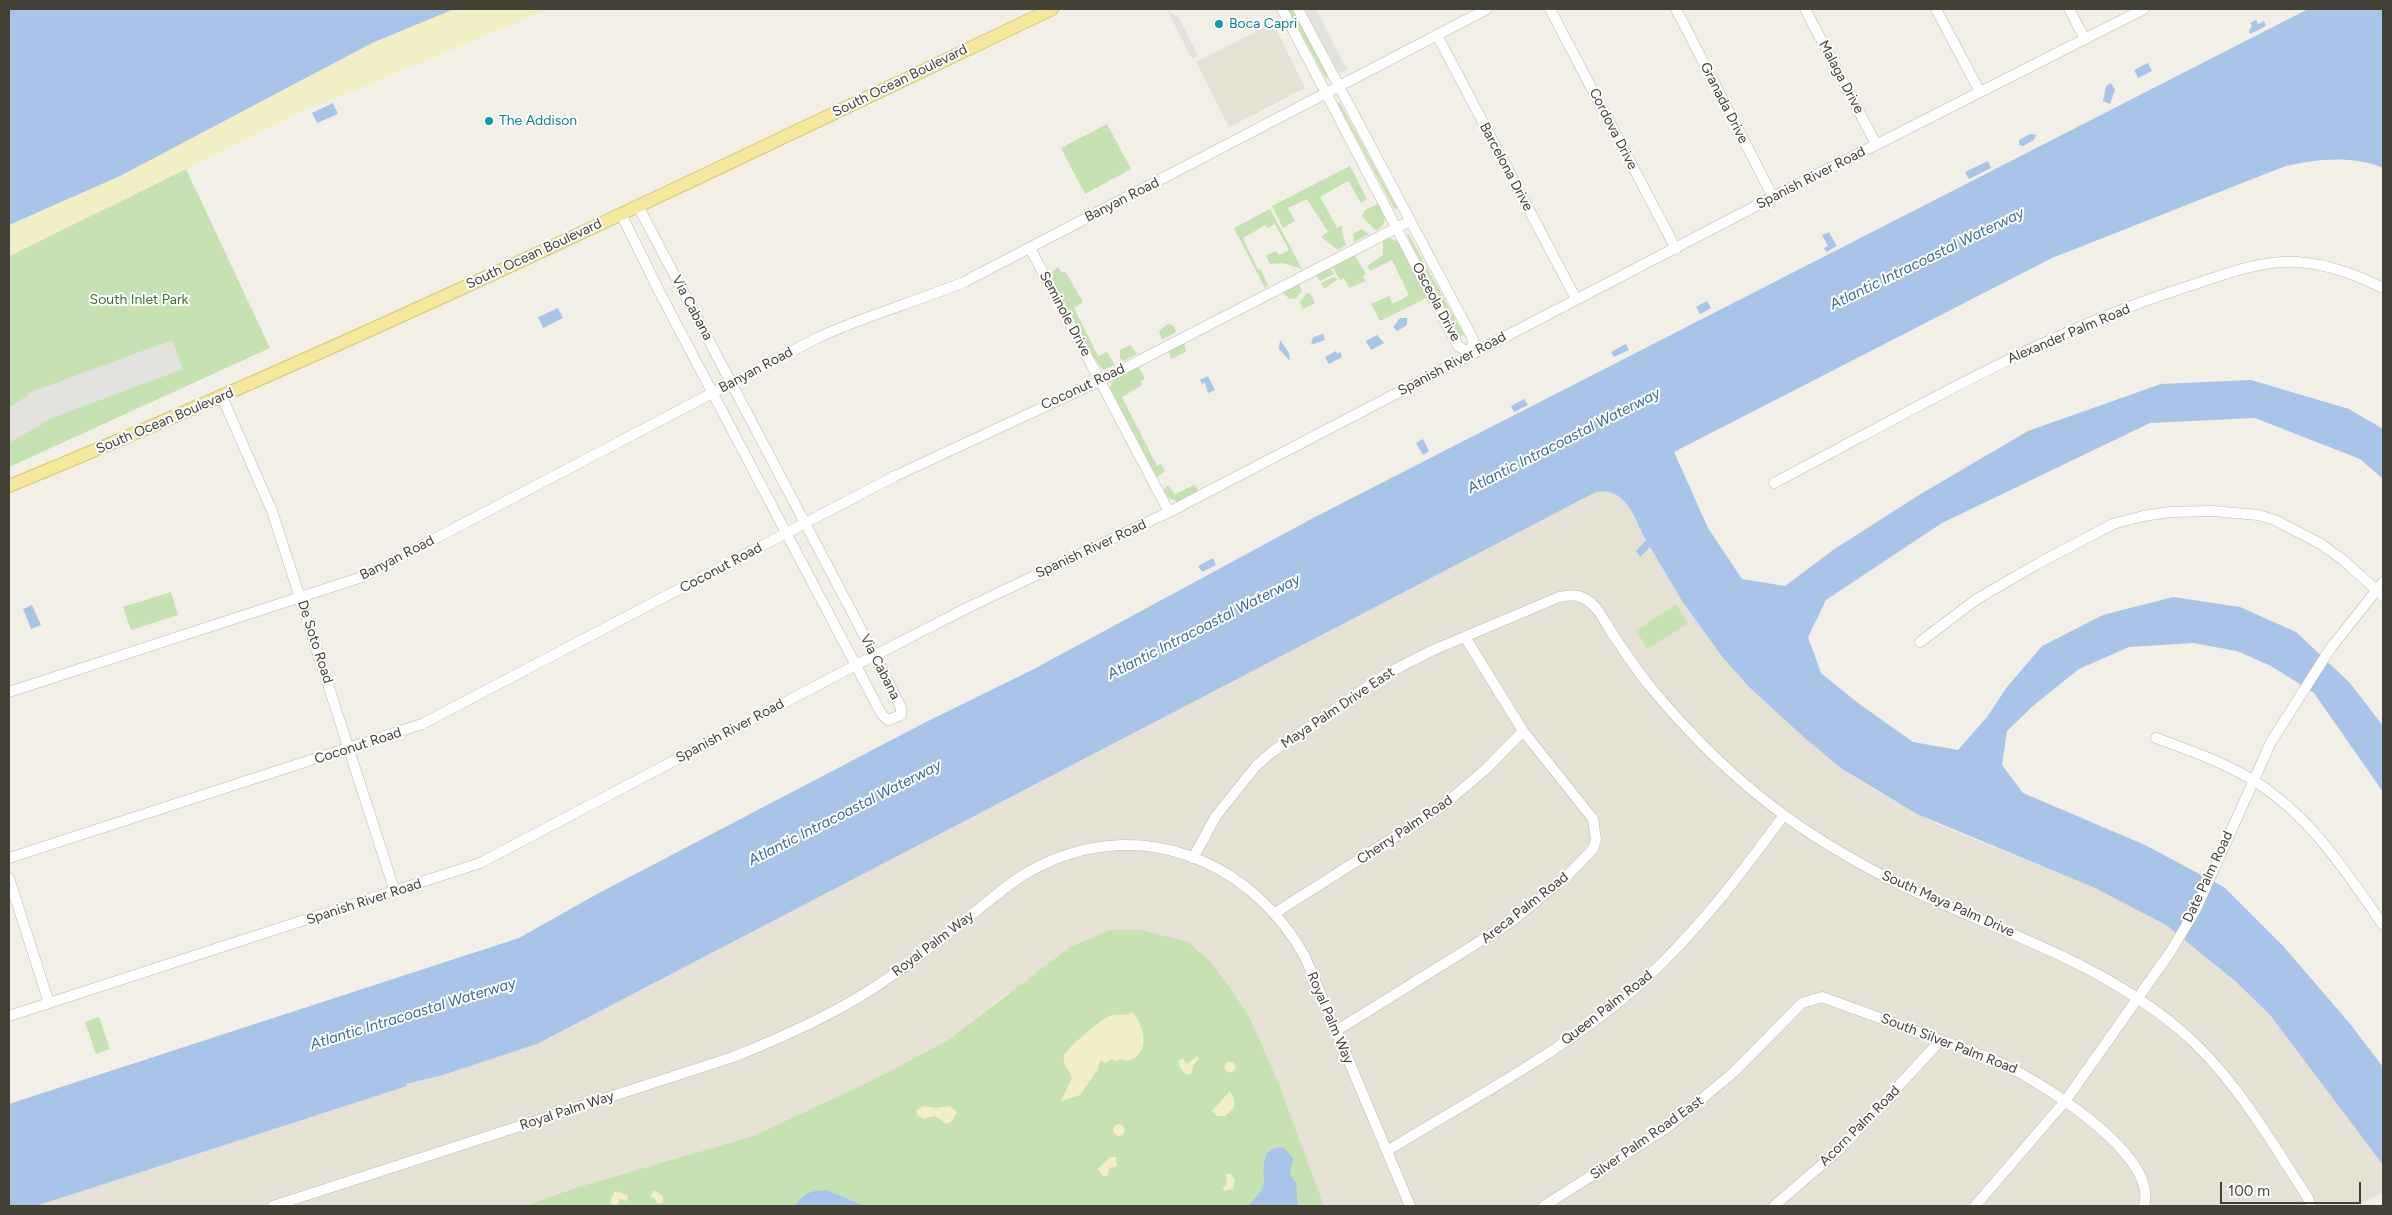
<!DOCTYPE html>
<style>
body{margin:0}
#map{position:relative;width:2392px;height:1215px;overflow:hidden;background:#f1efe6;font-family:Figtree,sans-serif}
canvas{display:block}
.frame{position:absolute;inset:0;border:10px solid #434036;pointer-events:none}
.scale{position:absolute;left:2220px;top:1182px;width:141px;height:22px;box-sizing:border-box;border:2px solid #434036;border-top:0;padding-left:6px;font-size:15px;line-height:18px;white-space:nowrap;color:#434036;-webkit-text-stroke:4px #fff;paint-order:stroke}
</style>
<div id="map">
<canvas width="2392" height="1215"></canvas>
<div class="frame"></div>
<div class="scale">100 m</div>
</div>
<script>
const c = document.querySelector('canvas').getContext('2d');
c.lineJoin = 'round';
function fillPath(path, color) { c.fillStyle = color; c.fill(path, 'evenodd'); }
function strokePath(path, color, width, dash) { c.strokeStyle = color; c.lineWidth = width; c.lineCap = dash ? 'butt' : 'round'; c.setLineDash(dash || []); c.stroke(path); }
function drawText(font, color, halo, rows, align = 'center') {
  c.font = font + ' Figtree,sans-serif'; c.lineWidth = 4; c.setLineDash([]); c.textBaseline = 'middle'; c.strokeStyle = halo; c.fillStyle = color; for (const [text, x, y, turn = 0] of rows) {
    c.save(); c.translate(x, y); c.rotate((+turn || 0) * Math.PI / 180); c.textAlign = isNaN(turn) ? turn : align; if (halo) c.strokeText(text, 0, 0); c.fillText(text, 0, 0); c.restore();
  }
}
fillPath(new Path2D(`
 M1273 23 1305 88 1229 127 1196 62Z
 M1607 491 1615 493 1625 500 1646 540 1636 551 1641 556 1649 546 1682 601 1723 658 1749 687 1842 769 1876 791 1937 824 2095 888 2124 902 2166 925 2235 981 2270 1015 2383 1165V1192L2357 1206H1324L1278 1081 1249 1016 1009 992 948 1040 873 1080 753 1136 575 1188 524 1206H36L406 1086V1084L443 1075 537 1044 1596 492Z`), '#e5e2d5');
fillPath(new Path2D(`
 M1288 9H1292L1328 77 1326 79Z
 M1339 101 1397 208 1395 210 1338 104Z
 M1107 124 1131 169 1085 194 1061 148Z
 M1350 166 1367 199 1361 203 1348 181 1320 197 1337 228 1343 225 1342 232 1346 245 1338 250 1321 237 1328 232 1307 199 1288 208 1295 221 1283 228 1272 206Z
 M186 169 270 348 9 467V256Z
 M1378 204 1385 218 1383 226 1376 231 1362 216 1365 210Z
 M1270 209 1302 269 1284 263 1270 264 1266 256 1276 251 1279 255 1289 250 1275 224 1268 228 1266 225 1243 238 1258 270 1261 269 1268 286 1265 288 1234 228Z
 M1362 229 1369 234 1354 242 1353 234Z
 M1408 233 1464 335 1460 337 1407 235Z
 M1389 238 1399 242 1428 297 1380 321 1371 304 1389 296 1393 304 1409 295 1392 260 1370 271 1367 266 1383 255V240Z
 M1354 254 1366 274 1363 276 1366 281 1349 288 1344 278 1340 280 1332 267Z
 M1058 267 1062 273 1065 271 1083 302 1074 308 1098 356 1107 352 1115 365 1103 370 1090 352 1050 274Z
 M1330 267 1334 274 1320 281 1315 274Z
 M1333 277 1338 279 1324 289 1321 283Z
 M1299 284 1302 291 1296 298 1289 299 1282 291Z
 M1307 293H1310L1315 303 1303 309 1300 302Z
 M1168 324 1174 326 1176 332 1162 340 1159 331Z
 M1184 343 1186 352 1171 359 1168 350Z
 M1130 345 1137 354 1123 361 1120 358V350Z
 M1136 366 1139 367 1145 379 1141 381 1142 385 1122 397 1157 466 1161 464 1165 471 1157 477 1110 388 1114 378Z
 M1168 485 1175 494 1194 485 1198 489 1196 493 1178 502 1169 498 1163 490Z
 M171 592 178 615 131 630 123 607Z
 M1676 604 1688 623 1648 649 1636 631Z
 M1110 930H1142L1188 942 1212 963 1249 1016 1278 1081 1324 1206H524L575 1188 753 1136 873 1080 948 1040 1070 947Z
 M99 1017 110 1049 96 1054 85 1022Z`), '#c6e2b2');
fillPath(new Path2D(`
 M20 9H549L300 113 9 256V16Z
 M1132 1012C1145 1026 1151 1054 1128 1061L1122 1059 1116 1061 1112 1059 1105 1063 1100 1061 1098 1069 1080 1095 1061 1101 1072 1078C1070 1070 1062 1065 1064 1056 1066 1049 1102 1018 1110 1016 1117 1013 1124 1017 1132 1012Z
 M1197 1056 1199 1059 1193 1065 1192 1073 1188 1075C1182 1072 1178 1067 1179 1060L1183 1059 1187 1064Z
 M1224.5 1067a5.5 5.5 0 1 1 11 0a5.5 5.5 0 1 1-11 0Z
 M1230 1091 1234 1099V1108L1225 1116H1217L1212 1111Z
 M924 1106 935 1108 950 1106 957 1112 952 1121 947 1124 934 1116 924 1119 917 1115 916 1110Z
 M1113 1130a6 6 0 1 1 12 0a6 6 0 1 1-12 0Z
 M1110 1157H1116L1117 1166 1110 1168 1107 1176H1103L1098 1169Z
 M1230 1173 1235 1180 1233 1189 1224 1191 1223 1188 1227 1183 1226 1175Z
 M654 1190 663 1196V1201L660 1204 657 1203 655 1198 650 1197Z
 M615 1191 627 1195 628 1199 626 1201 620 1199 617 1205H612L610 1201Z`), '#f2efc5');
fillPath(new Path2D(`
 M1304 9H1316L1347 70 1340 73 1337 70Z
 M1167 10 1179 18 1198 56 1192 59Z
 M172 340 183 369 52 418 9 443V408L34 391Z`), '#e2e1de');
fillPath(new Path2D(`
 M9 9H454L372 43 120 176 9 225Z
 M2308 9H2383V168C2351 155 2315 159 2283 167L2052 258 1674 452 1708 528 1742 579 1785 586 1833 550 1919 495 2028 431 2161 384 2251 380 2349 409 2383 429V479L2360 459 2255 418 2150 423 1942 523 1826 600 1808 637 1821 673 1858 703 1913 742 1958 750 1987 717 2007 687 2042 646 2103 615 2173 597 2240 607 2296 632 2350 683 2383 726V792L2314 693 2271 666 2237 651 2193 643 2129 647 2079 669 2034 705 2007 731 2002 765 2023 793 2145 845 2224 887 2284 947 2351 1025 2383 1067V1165L2270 1015 2235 981 2166 925 2095 888 1917 814 1842 769 1806 739 1749 687 1723 658 1682 601 1650 547 1640 557 1636 551 1646 540C1633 517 1627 487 1596 492L537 1044 443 1075 406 1084 407 1086 36 1206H9V1104L519 938 599 893 926 722 1032 670 1315 517Z
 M2256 20 2258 24 2264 21 2266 26 2250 34 2249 31 2252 26 2250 23Z
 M2148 63 2152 71 2138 78 2134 70Z
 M2111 83 2115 90 2110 104 2103 101 2106 86Z
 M333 103 338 114 317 123 312 113Z
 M2030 134 2036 135 2034 140 2023 146 2019 145V140Z
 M1988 161 1991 168 1969 179 1965 172Z
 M1829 232 1837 246 1826 252 1824 248 1828 246 1822 235Z
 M1707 301 1711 308 1700 314 1696 307Z
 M558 308 563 318 543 328 538 317Z
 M1400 318H1407V325L1397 331 1393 327Z
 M1323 334 1325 340 1311 345 1313 337Z
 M1377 335 1384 343 1371 350 1366 341Z
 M1280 340 1289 353 1290 361 1279 349Z
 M1626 344 1629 350 1614 357 1611 352Z
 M1336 351 1337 354 1340 352 1342 357 1329 364 1325 357Z
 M1208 376 1215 390 1208 393 1205 383 1202 384 1200 380Z
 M1524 399 1528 405 1514 412 1511 406Z
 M1423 439 1429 451 1423 455 1416 443Z
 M1213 558 1216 565 1202 572 1198 566Z
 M32 605 41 625 31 629 23 609Z
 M1283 1147 1293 1158 1290 1175 1296 1183 1298 1206H1247C1277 1180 1256 1180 1267 1153L1272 1149Z
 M826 1190 862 1205 885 1206H796C802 1192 812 1191 826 1190Z`), '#a8c5e9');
const minor = new Path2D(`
 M1282 9 1458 346 1471 354
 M1298 9 1473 339 1471 354
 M1550 9 1676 249
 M1676 9 1773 197
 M1805 9 1876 144
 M1936 9 1980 92
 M2069 9 2085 39
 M1437 35 1576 299
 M621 214 660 293 882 715 888 720 901 715V708L884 673 638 206
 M1030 248 1169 512
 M222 397 272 511 395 892
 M1774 483C1908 413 2039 334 2183 288 2214 278 2249 264 2282 262 2317 260 2353 273 2383 288
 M1920 642 1977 599 2039 563 2113 524 2143 516 2170 512 2212 511 2258 515 2275 520 2321 544 2343 560 2383 596
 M9 692 362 577 817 338C865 316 915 302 964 282L1487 9
 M2156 738C2188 750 2221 761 2251 779 2309 814 2345 870 2383 925
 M9 858 422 724 895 476 1100 381 1410 221
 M1193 858 1216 816 1256 766 1272 752 1388 673 1431 651 1559 597C1569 595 1578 594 1587 600 1599 608 1606 624 1614 636 1625 652 1636 669 1648 684 1689 734 1735 780 1788 818 1824 844 1863 866 1903 886 2000 932 2095 959 2179 1029 2233 1074 2270 1140 2308 1198L2311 1206
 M9 878 49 1003
 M1275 913 1440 808 1486 769 1523 731
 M9 1016 480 863 856 665 969 607 1169 512 1773 197 2144 9
 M1336 1031 1511 922 1567 876 1593 849 1596 839 1593 819 1523 731 1465 637
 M1387 1151C1473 1098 1567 1050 1642 982 1697 932 1740 875 1784 815
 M273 1206 733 1057C781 1038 828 1017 872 989 908 966 942 938 975 912 993 898 1010 882 1030 871 1133 813 1250 857 1305 957L1410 1206
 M1544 1206 1668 1127 1734 1072 1802 1003 1822 997 1990 1058C2031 1075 2160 1153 2144 1206
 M1774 1206 1839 1150 1941 1040
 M1975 1206 2066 1100 2171 951 2196 909 2271 742 2330 649 2383 582`);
const major = new Path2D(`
 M9 486C363 341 707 174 1052 9`);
strokePath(minor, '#bfbbac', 11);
strokePath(major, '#d7c76e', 14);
strokePath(minor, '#fff', 10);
strokePath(major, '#f4e89c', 12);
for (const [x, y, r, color] of [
 [1219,24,5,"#0f9aa8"],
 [489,121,5,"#0f9aa8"]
]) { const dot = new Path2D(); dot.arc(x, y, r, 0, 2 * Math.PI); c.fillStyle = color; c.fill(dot); strokePath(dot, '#fff', 2); }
drawText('14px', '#0d838f', '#fff', [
 ["Boca Capri",1229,24],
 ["The Addison",499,121]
], 'left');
drawText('14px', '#434036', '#fff', [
 ["Malaga Drive",1841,77,62],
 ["South Ocean Boulevard",900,81,-26],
 ["Granada Drive",1724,103,63],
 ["Cordova Drive",1613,129,63],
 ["Barcelona Drive",1506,167,62],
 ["Spanish River Road",1811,178,-27],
 ["Banyan Road",1122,200,-27],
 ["South Ocean Boulevard",534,254,-25],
 ["Osceola Drive",1436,302,62],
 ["Via Cabana",692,308,62],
 ["Seminole Drive",1065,314,62],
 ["Alexander Palm Road",2069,334,-23],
 ["Spanish River Road",1452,364,-28],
 ["Banyan Road",756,370,-28],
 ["Coconut Road",1083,387,-25],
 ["South Ocean Boulevard",165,421,-23],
 ["Spanish River Road",1091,549,-25],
 ["Banyan Road",397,558,-27],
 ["Coconut Road",721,568,-28],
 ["De Soto Road",315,642,72],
 ["Via Cabana",880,667,63],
 ["Maya Palm Drive East",1338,708,-34],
 ["Spanish River Road",730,731,-28],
 ["Coconut Road",358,746,-18],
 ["Cherry Palm Road",1405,830,-34],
 ["Date Palm Road",2208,877,-65],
 ["Spanish River Road",364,902,-18],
 ["South Maya Palm Drive",1948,904,24],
 ["Areca Palm Road",1525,908,-38],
 ["Royal Palm Way",933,944,-37],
 ["Queen Palm Road",1607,1008,-38],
 ["Royal Palm Way",1330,1018,67],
 ["South Silver Palm Road",1949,1044,21],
 ["Royal Palm Way",567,1111,-18],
 ["Acorn Palm Road",1860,1126,-45],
 ["Silver Palm Road East",1647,1138,-35]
]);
drawText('14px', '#3e6f2f', '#fff', [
 ["South Inlet Park",139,300]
]);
drawText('italic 15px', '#3a68a4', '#fff', [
 ["Atlantic Intracoastal Waterway",1927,259,-26],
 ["Atlantic Intracoastal Waterway",1564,441,-27],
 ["Atlantic Intracoastal Waterway",1204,627,-27],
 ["Atlantic Intracoastal Waterway",845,813,-27],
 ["Atlantic Intracoastal Waterway",413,1014,-17]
]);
</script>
